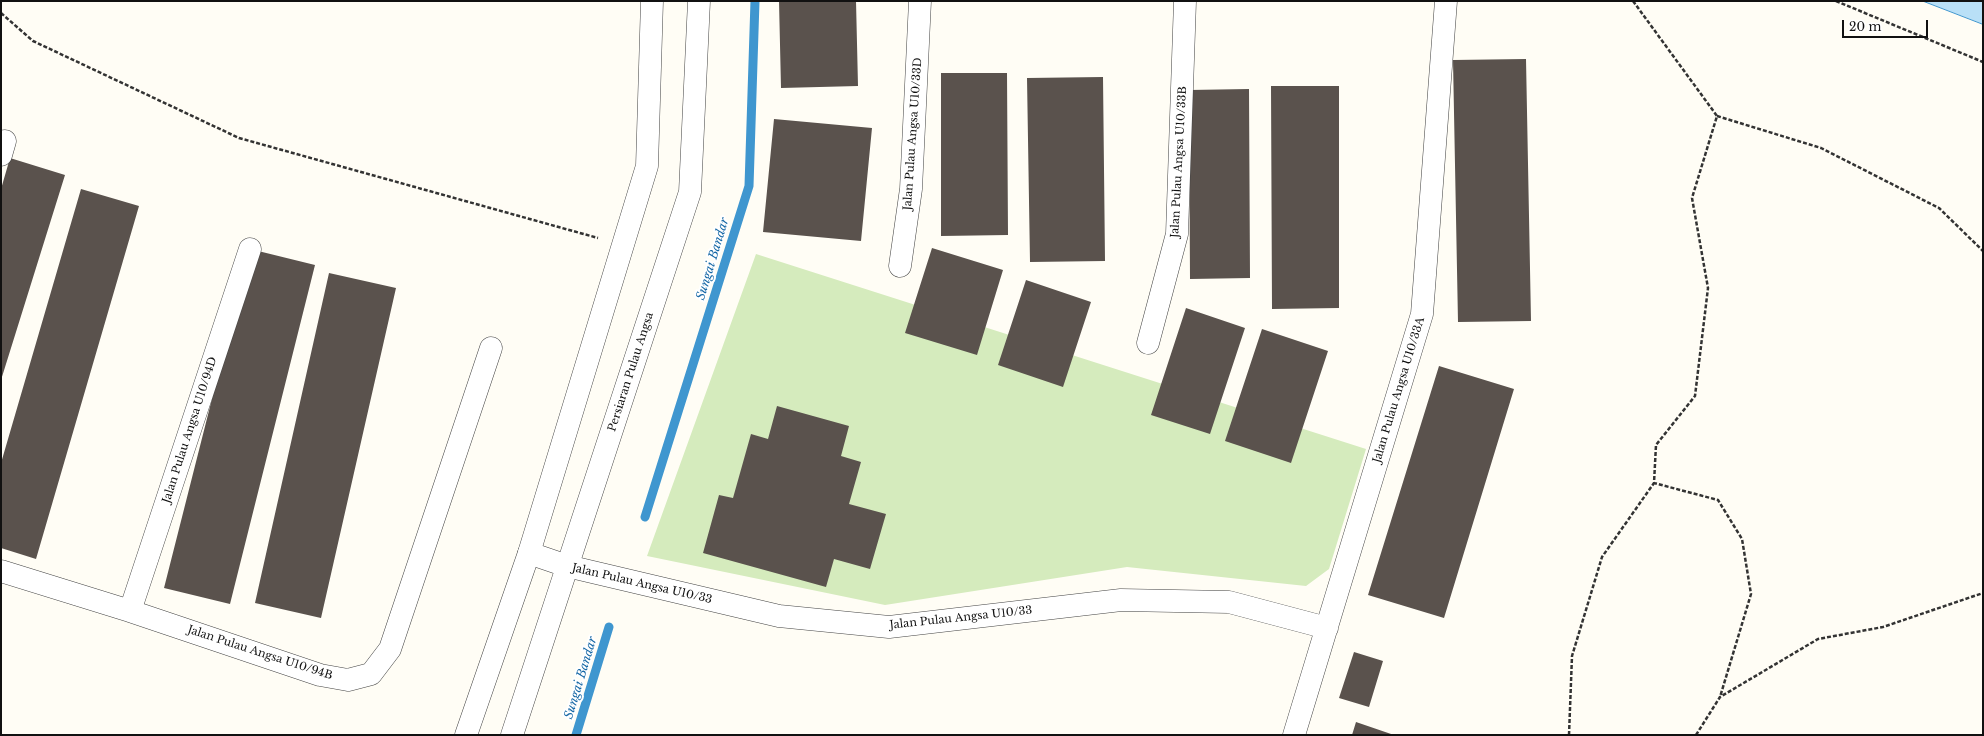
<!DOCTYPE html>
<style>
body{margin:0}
#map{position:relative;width:1984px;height:736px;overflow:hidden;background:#fffdf5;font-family:"Libre Baskerville",serif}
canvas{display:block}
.frame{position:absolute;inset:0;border:2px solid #111;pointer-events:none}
.scale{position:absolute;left:1842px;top:20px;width:86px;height:18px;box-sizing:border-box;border:2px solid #111;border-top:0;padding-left:5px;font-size:12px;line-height:14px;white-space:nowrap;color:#111;-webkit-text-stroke:3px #fff;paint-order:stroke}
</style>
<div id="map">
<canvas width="1984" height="736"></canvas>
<div class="frame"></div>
<div class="scale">20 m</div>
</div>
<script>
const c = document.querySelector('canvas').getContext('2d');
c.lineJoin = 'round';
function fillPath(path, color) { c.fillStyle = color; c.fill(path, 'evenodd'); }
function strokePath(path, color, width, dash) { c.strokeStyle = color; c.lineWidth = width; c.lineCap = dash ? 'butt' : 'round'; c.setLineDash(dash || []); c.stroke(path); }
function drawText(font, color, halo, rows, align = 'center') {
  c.font = font + ' "Libre Baskerville",serif'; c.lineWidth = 4; c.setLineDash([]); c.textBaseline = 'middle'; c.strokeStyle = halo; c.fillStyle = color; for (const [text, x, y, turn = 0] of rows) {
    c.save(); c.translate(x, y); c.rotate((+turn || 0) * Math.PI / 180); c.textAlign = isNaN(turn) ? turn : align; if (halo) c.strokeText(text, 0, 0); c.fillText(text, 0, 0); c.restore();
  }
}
fillPath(new Path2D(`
 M756 254 1366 449 1329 569 1306 586 1127 567 885 605 647 556Z`), '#d5ebbd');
const water = new Path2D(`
 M1923 1H1983V24Z`);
fillPath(water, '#b9e0f7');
strokePath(water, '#3f96cf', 1);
strokePath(new Path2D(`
 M645 517 749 186 755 1
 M576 735 609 627`), '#3f96cf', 9);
fillPath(new Path2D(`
 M779 1H856L858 86 781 88Z
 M1526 59 1531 321 1458 322 1453 60Z
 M941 73H1007L1008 235 941 236Z
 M1103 77 1105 261 1030 262 1027 78Z
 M1271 86H1339V308L1272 309Z
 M1249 89 1250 278 1190 279 1189 90Z
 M774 119 872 128 861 241 763 232Z
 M10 158 65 175 1 380V189Z
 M81 189 139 206 36 559 1 548V463Z
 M932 248 1003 270 977 355 905 333Z
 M250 249 315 265 230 604 164 588Z
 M329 273 396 288 321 618 255 603Z
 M1026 280 1091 302 1063 387 998 365Z
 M1186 308 1245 328 1210 434 1151 415Z
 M1262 329 1328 351 1291 463 1225 441Z
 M1439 366 1514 389 1444 618 1368 595Z
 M777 406 849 426 841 456 861 462 849 504 886 514 870 569 834 559 826 587 703 553 719 495 733 498 751 434 768 439Z
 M1354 652 1383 661 1369 707 1339 698Z
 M1356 722 1394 735H1352Z`), '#5a524d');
const minor = new Path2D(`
 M1 155 5 141
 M900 266 911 189 920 1
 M1148 343 1177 234 1185 1
 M529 553 567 566 779 616 889 627 1121 600 1229 602 1327 628
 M1 571 130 611 320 675 348 680 371 674 390 649 491 348
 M130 611 250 249
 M1294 735 1422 314 1446 1`);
const tertiary = new Path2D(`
 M466 735 529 553 647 166 652 1
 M512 735 690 192 699 1`);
strokePath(minor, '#444', 23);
strokePath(tertiary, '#444', 23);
strokePath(new Path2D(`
 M1633 1 1717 116 1692 198 1708 288 1695 396 1656 445 1654 483 1718 500 1742 539 1751 594 1720 697
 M1836 1 1983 62
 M1 13 33 41 239 138 598 238
 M1717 116 1821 148 1939 208 1983 251
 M1569 735 1572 656 1602 557 1654 483
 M1696 735 1720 697 1818 639 1883 627 1983 593`), '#333', 2.5, [4, 2]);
strokePath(minor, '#fff', 22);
strokePath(tertiary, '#fff', 22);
drawText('11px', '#111', '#fff', [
 ["Jalan Pulau Angsa U10/33D",913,134,-86],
 ["Jalan Pulau Angsa U10/33B",1179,162,-87],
 ["Persiaran Pulau Angsa",631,372,-72],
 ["Jalan Pulau Angsa U10/33A",1399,390,-73],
 ["Jalan Pulau Angsa U10/94D",190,430,-72],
 ["Jalan Pulau Angsa U10/33",642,584,13],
 ["Jalan Pulau Angsa U10/33",961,618,-6],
 ["Jalan Pulau Angsa U10/94B",260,653,18]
]);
drawText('italic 12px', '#1768a6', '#fff', [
 ["Sungai Bandar",713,259,-73],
 ["Sungai Bandar",581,678,-73]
]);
</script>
